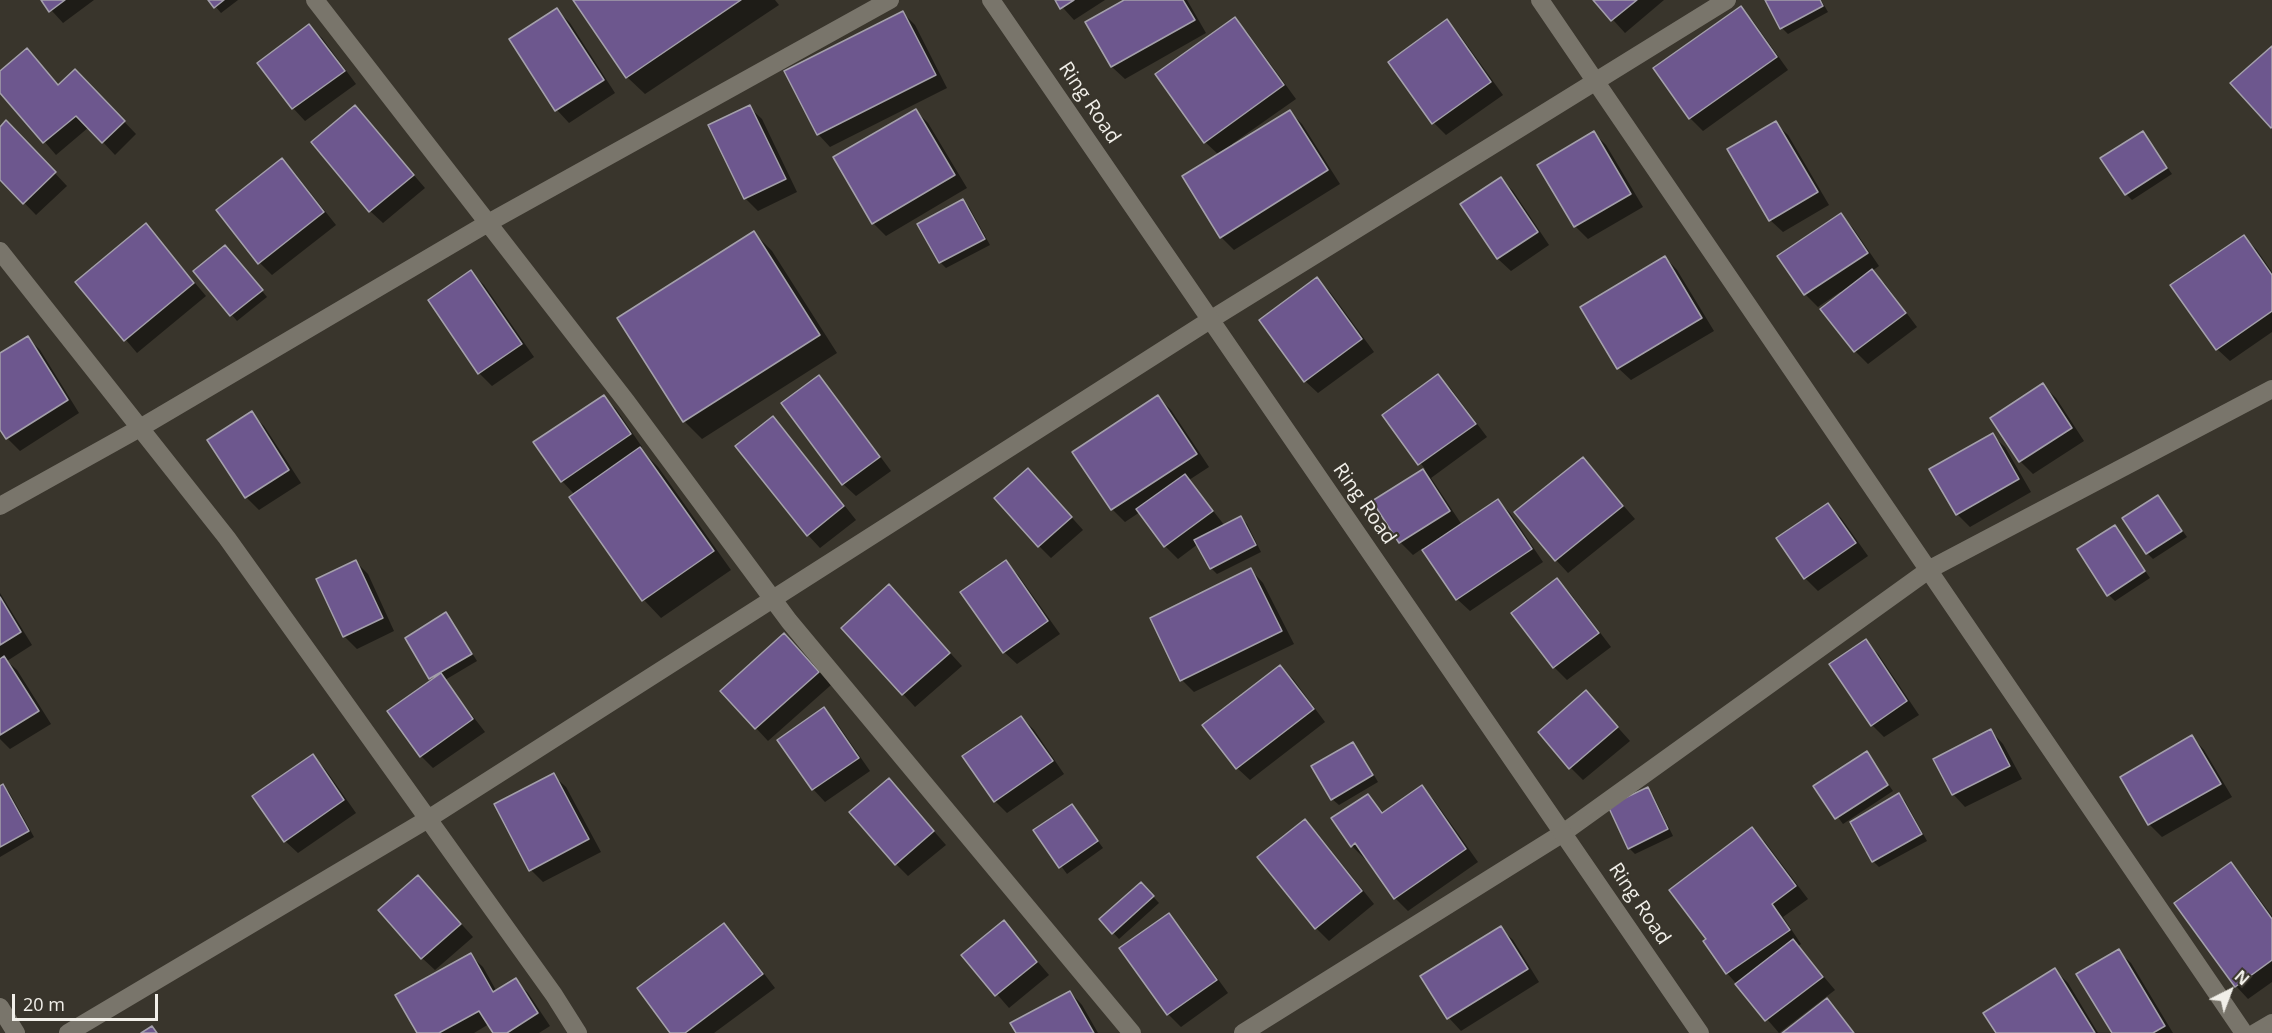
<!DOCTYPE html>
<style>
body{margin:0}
#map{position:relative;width:2272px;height:1033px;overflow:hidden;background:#39352c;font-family:"Open Sans",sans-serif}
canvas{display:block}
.north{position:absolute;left:2200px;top:961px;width:60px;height:60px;-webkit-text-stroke:4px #39352c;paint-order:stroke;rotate:42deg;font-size:16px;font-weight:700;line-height:24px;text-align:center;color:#f1efe9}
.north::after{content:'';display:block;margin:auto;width:21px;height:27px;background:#f1efe9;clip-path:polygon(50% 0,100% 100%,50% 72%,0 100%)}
.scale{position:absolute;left:12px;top:994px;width:146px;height:27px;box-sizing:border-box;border:3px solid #f1efe9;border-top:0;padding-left:8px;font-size:18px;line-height:21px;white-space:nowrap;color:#f1efe9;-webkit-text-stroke:4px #39352c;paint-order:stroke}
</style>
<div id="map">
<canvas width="2272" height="1033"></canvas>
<div class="north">N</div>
<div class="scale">20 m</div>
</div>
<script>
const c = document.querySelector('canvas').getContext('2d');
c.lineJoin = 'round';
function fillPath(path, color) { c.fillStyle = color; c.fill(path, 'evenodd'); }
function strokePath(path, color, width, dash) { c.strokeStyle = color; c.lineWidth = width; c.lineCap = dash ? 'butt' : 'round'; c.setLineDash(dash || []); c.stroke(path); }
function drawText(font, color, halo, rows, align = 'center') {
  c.font = font + ' "Open Sans",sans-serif'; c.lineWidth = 4.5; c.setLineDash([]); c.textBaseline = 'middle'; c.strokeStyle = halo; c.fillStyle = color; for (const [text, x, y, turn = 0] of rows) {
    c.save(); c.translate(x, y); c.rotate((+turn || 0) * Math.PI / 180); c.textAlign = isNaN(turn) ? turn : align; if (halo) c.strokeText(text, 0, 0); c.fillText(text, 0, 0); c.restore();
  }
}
fillPath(new Path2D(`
 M42 0H94L63 23Z
 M210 0H238L221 13Z
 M575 0H775L779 5 645 94 627 77Z
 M1056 0H1105L1074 20Z
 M1127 0H1187L1206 33 1125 79 1112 67 1087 23Z
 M1595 0H1664L1625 33Z
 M1767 0H1821L1828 12 1788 34 1782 28Z
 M1741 8 1753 21 1788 70 1703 131 1690 118 1655 69Z
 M557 10 570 23 615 93 569 123 557 110 511 40Z
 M903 13 915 25 947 88 830 147 818 134Z
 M1235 19 1247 32 1296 99 1232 144 1233 146 1289 111 1302 124 1340 184 1234 250 1221 237 1219 155 1205 142Z
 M1447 21 1459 34 1503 95 1446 135 1434 123Z
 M309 26 322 38 356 84 305 121 293 108Z
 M27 50 59 86 87 83 136 134 115 155 89 127 56 155 0 90V73Z
 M355 107 425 188 383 223 370 211Z
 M749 107 762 119 797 192 758 211 745 198Z
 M916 111 928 123 967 188 886 236 873 223Z
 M1775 123 1788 135 1829 205 1783 232 1770 220Z
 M0 129 19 135 67 186 36 215 0 178Z
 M1594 133 1606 145 1643 207 1588 239 1575 226Z
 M2143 133 2172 174 2132 200 2126 194Z
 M282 160 294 172 336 225 272 275 260 263 218 210Z
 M1500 178 1513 191 1549 245 1511 271 1498 259 1462 205Z
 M963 201 969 207 990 245 946 268 940 262Z
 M1841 215 1853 228 1879 266 1872 271 1885 284 1917 327 1868 364 1855 351 1822 309 1842 294 1840 292 1818 307 1805 294 1779 256Z
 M146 225 206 296 137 353 77 282Z
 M754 233 772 251 837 353 702 439 684 421Z
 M2244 237 2256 249 2272 272V332L2230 361 2217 349Z
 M231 253 267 297 237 321 195 271Z
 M1665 257 1677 270 1714 331 1631 380 1618 368Z
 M471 272 484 285 534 357 492 386 479 373 430 300Z
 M1317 279 1330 292 1374 352 1318 393 1305 381Z
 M28 338 40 350 79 413 20 451 7 438 0 427V355Z
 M1438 376 1451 389 1487 437 1431 478 1462 525 1498 501 1510 513 1543 562 1470 611 1457 599 1423 548 1413 555 1400 542 1374 502 1425 469 1384 416Z
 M819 377 831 390 891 471 856 496 843 484Z
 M2043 385 2056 398 2084 441 2033 474 2020 461Z
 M604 397 616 409 642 447 640 449 658 467 731 570 661 618 644 600 571 498 575 495 562 481Z
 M1158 397 1171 410 1209 467 1189 480 1225 526 1241 518 1247 524 1261 552 1217 574 1211 568 1198 544 1178 559 1165 546 1140 512 1125 522 1112 509 1074 452Z
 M251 413 264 426 301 483 259 510 246 497Z
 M773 418 785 431 856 520 820 548 808 535Z
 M1992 435 2005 447 2031 492 1970 527 1957 514 1931 470Z
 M1583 459 1635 519 1568 573 1556 560Z
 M1040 482 1083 530 1051 558 1039 546Z
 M2158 496 2187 537 2153 559 2147 553Z
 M1828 505 1841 518 1868 556 1818 591 1805 578Z
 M2115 527 2150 578 2115 601 2109 595Z
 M356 562 368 574 394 631 357 649 344 636Z
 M1006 562 1018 575 1060 634 1017 664 1004 652Z
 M1251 570 1263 583 1294 644 1194 692 1182 680Z
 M1557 580 1570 593 1611 647 1567 680 1554 667 1513 613Z
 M0 593 32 645 7 661 17 670 51 724 10 749 0 739Z
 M901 599 962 666 915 707 843 628Z
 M446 614 452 621 477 661 445 680 485 732 433 768 421 756 433 681 407 638Z
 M1865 641 1878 654 1919 715 1884 737 1872 725Z
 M797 647 831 685 768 741 756 728Z
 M1280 667 1293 679 1325 722 1250 780 1237 768Z
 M1586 692 1630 741 1583 780 1571 768Z
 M824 709 836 722 870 771 825 802 813 789Z
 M1021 717 1034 730 1064 774 1007 813 995 801Z
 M1991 731 2003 744 2022 779 1965 807 1953 794Z
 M2192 737 2204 750 2232 797 2162 837 2149 824 2122 778Z
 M1353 744 1359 750 1378 782 1339 805 1332 799 1313 767Z
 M1866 753 1893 791 1843 824 1815 786Z
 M313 756 325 769 356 813 298 853 285 841Z
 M553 775 566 787 601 852 543 882 531 870Z
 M889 780 946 845 908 876 896 864Z
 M3 786 9 792 34 837 0 857V788Z
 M1421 787 1434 800 1478 862 1408 911 1395 898 1367 857 1365 859 1352 846 1333 819 1368 796 1384 813Z
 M1647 789 1653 795 1673 836 1635 854 1629 848Z
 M1899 795 1905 801 1927 841 1879 867 1873 861Z
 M1077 812 1103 848 1067 874 1035 831Z
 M1305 821 1318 834 1374 904 1329 941 1316 928 1260 857Z
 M1752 829 1765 842 1808 899 1783 917 1801 944 1798 946 1835 990 1779 1033 1727 973Z
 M2231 864 2243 877 2272 916V982L2248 999 2236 986 2176 904Z
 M430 889 473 937 435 970 422 958Z
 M1147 890 1159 903 1119 939 1101 920Z
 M1169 915 1181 928 1228 993 1181 1027 1168 1014Z
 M1004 922 1049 975 1009 1008 963 955Z
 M724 925 736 937 775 988 714 1033H672Z
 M1500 928 1513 940 1539 982 1461 1031 1449 1018 1422 977Z
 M2118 951 2131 963 2173 1033H2114Z
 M470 955 483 967 497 992 515 980 528 993 550 1026 539 1033H495L489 1024 474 1033H419Z
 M2055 970 2068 983 2098 1033H1997Z
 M1070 992 1082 1005 1098 1033H1017Z
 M1827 1000 1855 1033H1784Z`), '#0007');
const building = new Path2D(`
 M41 0H65L49 12Z
 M208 0H224L214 8Z
 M573 0H741L626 78Z
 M1055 0H1074L1060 9Z
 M1124 0H1183L1195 20 1111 67 1085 22Z
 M1593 0H1637L1611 21Z
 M1765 0H1820L1823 6 1780 29Z
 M1741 6 1777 57 1689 119 1653 68Z
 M557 8 604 80 555 111 509 39Z
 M903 11 936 75 817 135 784 71Z
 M1235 17 1284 85 1204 143 1155 74Z
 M1447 19 1491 82 1432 124 1388 62Z
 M309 24 345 71 292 109 257 63Z
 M2272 46V127L2271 128 2230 83Z
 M27 48 58 85 75 69 125 121 102 143 76 116 43 143 0 93V71Z
 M355 105 414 175 369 212 311 142Z
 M750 105 786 179 744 199 708 125Z
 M916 109 955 175 872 224 833 157Z
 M1290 110 1328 170 1220 238 1182 176Z
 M6 120 56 172 23 204 0 180V127Z
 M1776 121 1818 192 1769 221 1727 149Z
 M1594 131 1631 194 1574 227 1537 165Z
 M2143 131 2167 168 2125 195 2100 158Z
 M282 158 324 212 258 264 216 210Z
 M1501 177 1538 232 1497 259 1460 204Z
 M963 199 985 239 939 263 917 224Z
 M1841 213 1868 253 1804 295 1777 256Z
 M146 223 194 283 124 341 75 282Z
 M754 231 820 335 683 422 617 318Z
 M2244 235 2272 275V311L2216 350 2170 285Z
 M225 245 263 290 230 316 193 271Z
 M1665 256 1702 318 1617 369 1580 307Z
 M1872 269 1906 313 1854 352 1820 309Z
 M471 270 522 344 478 374 428 300Z
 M1317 277 1362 339 1304 382 1259 320Z
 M28 336 68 400 6 439 0 430V353Z
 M1438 374 1476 424 1418 465 1382 415Z
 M819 375 880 457 842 485 781 403Z
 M2043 383 2072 428 2019 462 1990 418Z
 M604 395 631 434 561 482 533 442Z
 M1158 395 1197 454 1111 510 1072 452Z
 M252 411 289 470 245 498 207 440Z
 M773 416 844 506 807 536 735 446Z
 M1993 433 2019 479 1956 515 1929 469Z
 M640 447 714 551 642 601 569 497Z
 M1583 457 1623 506 1555 561 1514 512Z
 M1028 468 1072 517 1038 547 994 498Z
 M1423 469 1450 511 1399 543 1372 501Z
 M1185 474 1213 511 1164 547 1136 509Z
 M2158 495 2182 531 2146 554 2122 518Z
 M1498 499 1532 549 1456 600 1422 550Z
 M1828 503 1856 543 1804 579 1776 538Z
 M1241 516 1256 545 1210 569 1194 540Z
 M2115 525 2145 571 2107 596 2077 549Z
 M356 560 383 618 343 637 316 579Z
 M1006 560 1048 621 1003 653 960 592Z
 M1251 568 1282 631 1180 681 1150 618Z
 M1557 578 1599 633 1553 668 1511 613Z
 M889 584 950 653 902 695 841 628Z
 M0 597 21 632 0 645Z
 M446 612 472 654 429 679 405 638Z
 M784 633 819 672 755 729 720 691Z
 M1866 639 1907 701 1871 726 1829 664Z
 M4 656 39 711 0 735V659Z
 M1280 665 1314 709 1236 769 1202 725Z
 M441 673 473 719 420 757 387 711Z
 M1586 690 1618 727 1569 769 1538 732Z
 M824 707 859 758 812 790 777 740Z
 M1021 716 1053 761 994 802 962 756Z
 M1991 729 2010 766 1952 795 1933 759Z
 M2192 735 2221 784 2148 825 2120 777Z
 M1353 742 1373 775 1331 800 1311 766Z
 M1867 751 1888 785 1835 819 1813 786Z
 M313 754 344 800 284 842 252 796Z
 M554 773 589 839 529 871 494 804Z
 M889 778 934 831 895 865 849 812Z
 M3 784 29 831 0 847V786Z
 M1422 785 1466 849 1394 899 1355 843 1351 847 1331 818 1368 794 1382 813Z
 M1648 787 1668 829 1628 849 1608 806Z
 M1899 793 1922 834 1872 862 1850 822Z
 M1072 804 1098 841 1059 868 1033 830Z
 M1305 819 1362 891 1315 929 1257 857Z
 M1752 827 1796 886 1772 904 1790 930 1726 974 1703 941 1706 939 1669 890Z
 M2231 862 2272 919V960L2235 987 2174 903Z
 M418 875 461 924 421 959 378 910Z
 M1141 882 1154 896 1112 934 1099 919Z
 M1169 913 1217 980 1167 1015 1119 948Z
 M1004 920 1037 962 995 996 961 955Z
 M724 923 763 974 685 1033H670L637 988Z
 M1501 926 1528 969 1447 1019 1420 976Z
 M1793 939 1823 977 1765 1021 1735 984Z
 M2119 949 2165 1026 2153 1033H2112L2076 974Z
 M471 953 493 992 516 978 538 1013 507 1033H493L479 1011 439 1033H417L395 995Z
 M2055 968 2095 1033H1996L1983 1013Z
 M1070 991 1094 1033H1016L1010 1023Z
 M1827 998 1854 1033H1782Z
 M152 1026 157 1033H141Z`);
fillPath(building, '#6d578e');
strokePath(building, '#a4a0ab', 1.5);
strokePath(new Path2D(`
 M315 0 626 401 789 621 1132 1033
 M1540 0 2244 1033
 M0 251 227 538 554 995 578 1033
 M0 506 140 428 488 223 890 0
 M0 1007 16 1033
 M68 1033 428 819 1210 320 1727 0
 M1243 1033 1563 833 1930 569 2272 389
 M2255 1033 2272 1023`), '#79756b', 18);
strokePath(new Path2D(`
 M991 0 1700 1033`), '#79756b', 18);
drawText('20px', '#f1efe9', '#39352c', [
 ["Ring Road",1089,103,56],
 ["Ring Road",1364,504,55],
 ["Ring Road",1639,904,56]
]);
</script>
